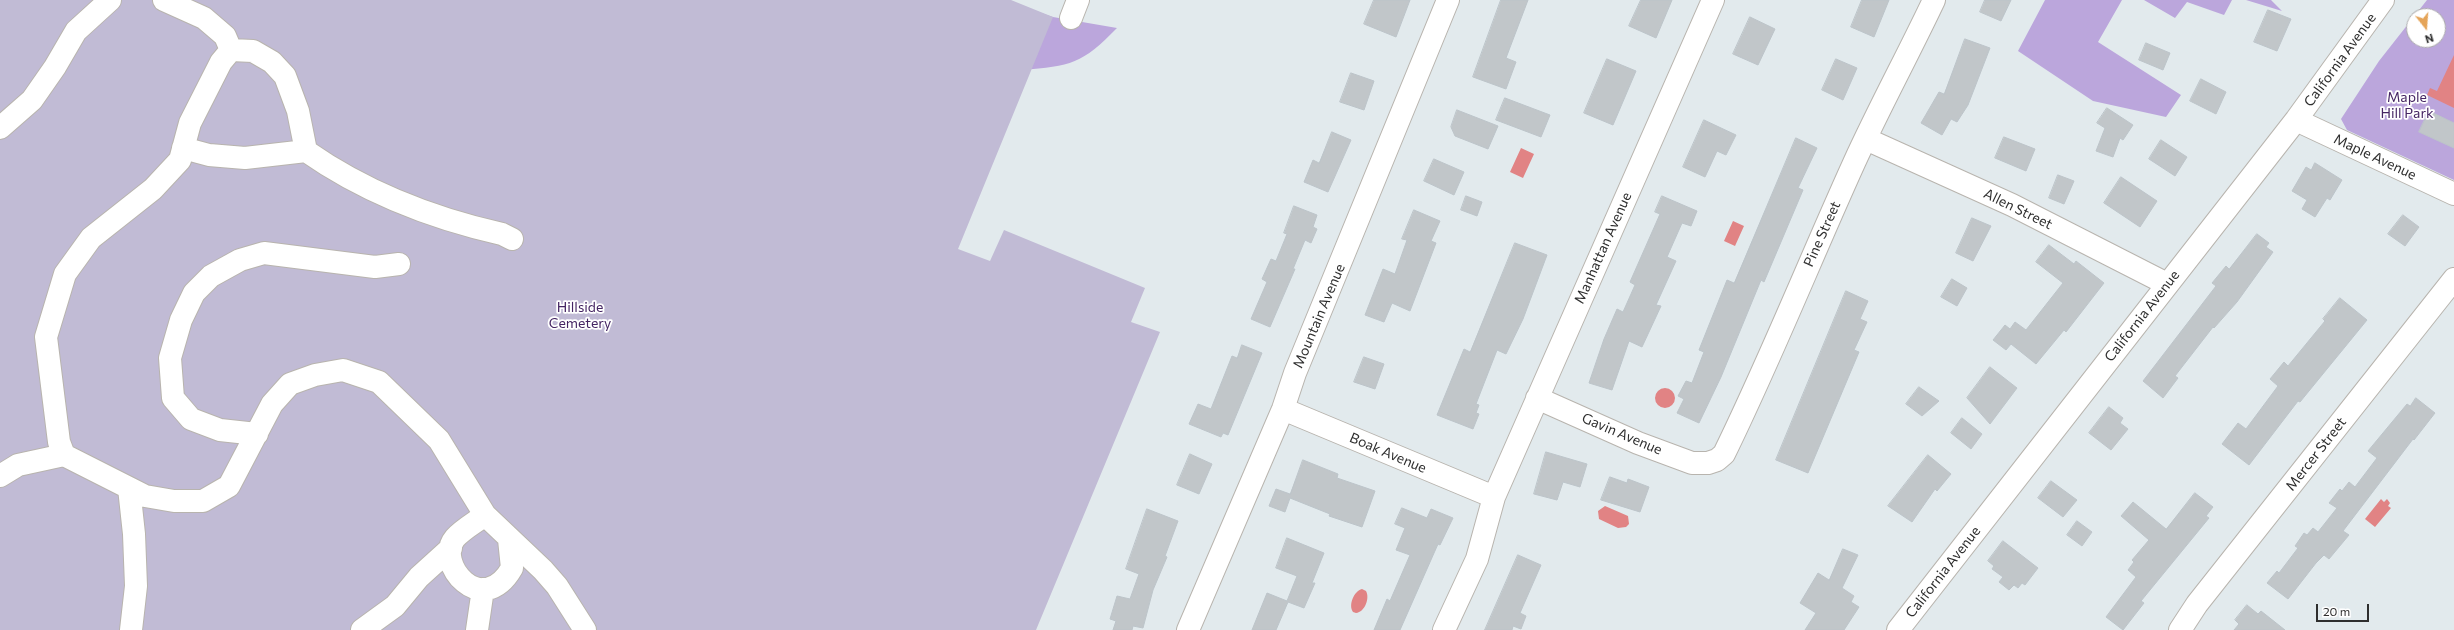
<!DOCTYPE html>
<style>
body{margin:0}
#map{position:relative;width:2454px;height:630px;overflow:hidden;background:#e2eaed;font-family:Commissioner,sans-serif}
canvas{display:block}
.north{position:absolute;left:2406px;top:8px;width:40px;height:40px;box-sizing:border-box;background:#fff;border:1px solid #ababab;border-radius:50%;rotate:163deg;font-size:11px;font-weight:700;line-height:16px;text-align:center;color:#2e2e2e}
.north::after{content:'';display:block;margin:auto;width:14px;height:18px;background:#e5a458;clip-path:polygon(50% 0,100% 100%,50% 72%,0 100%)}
.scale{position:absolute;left:2316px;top:604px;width:53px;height:18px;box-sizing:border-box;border:2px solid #2e2e2e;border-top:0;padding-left:5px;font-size:12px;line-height:14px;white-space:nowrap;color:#2e2e2e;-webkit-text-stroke:3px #fff;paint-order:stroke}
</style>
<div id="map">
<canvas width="2454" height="630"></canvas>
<div class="north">N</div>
<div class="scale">20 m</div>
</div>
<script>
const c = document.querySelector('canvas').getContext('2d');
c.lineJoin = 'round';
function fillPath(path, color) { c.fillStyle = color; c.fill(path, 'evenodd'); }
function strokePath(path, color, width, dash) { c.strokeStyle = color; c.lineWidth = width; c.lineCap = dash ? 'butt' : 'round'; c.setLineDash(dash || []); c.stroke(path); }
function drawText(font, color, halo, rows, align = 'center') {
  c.font = font + ' Commissioner,sans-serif'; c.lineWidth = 3.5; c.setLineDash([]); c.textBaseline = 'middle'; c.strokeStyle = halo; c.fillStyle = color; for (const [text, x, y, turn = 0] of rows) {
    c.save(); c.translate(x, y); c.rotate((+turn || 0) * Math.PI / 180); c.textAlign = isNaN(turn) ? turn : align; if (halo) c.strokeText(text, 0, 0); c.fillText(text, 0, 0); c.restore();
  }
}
fillPath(new Path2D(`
 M1002 0 1053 17 1117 28C1082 64 1071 66 1022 70Z
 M2045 0H2122L2098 42 2181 95 2166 117 2093 101 2018 51Z
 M2144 0H2232L2224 15 2187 2 2175 18Z
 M2246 0H2271L2282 11Z
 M2427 0H2454V180L2347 130 2341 119 2379 61ZM2414 16H2438V40H2414Z`), '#bba6dc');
fillPath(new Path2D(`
 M0 0H1011L1053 17 958 249 990 261 1004 230 1145 288 1131 322 1160 332 1036 630H0Z`), '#c1bbd5');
fillPath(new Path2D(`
 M2454 55V108L2427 95 2430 88 2437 91Z
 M1521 148 1534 154 1523 178 1510 172Z
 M1733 221 1744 226 1735 246 1724 241Z
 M1655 398a10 10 0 1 1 20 0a10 10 0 1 1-20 0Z
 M2381 499 2384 502 2387 499 2390 503 2388 506 2391 508 2375 527 2365 519Z
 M1605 506 1628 516 1629 524 1626 527 1618 528 1599 519 1598 511Z
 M1362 589 1366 591C1370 598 1365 612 1356 613L1353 612C1348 605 1354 591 1362 589Z`), '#e18384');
const building = new Path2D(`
 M1374 0H1410L1396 37 1364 24Z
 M1501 0H1528L1506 58 1516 62 1506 89 1473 77Z
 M1641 0H1672L1656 38 1629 26Z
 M1862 0H1889L1874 37 1851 27Z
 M1985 0H2011L2001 21 1980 12Z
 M2268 10 2291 19 2277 51 2254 42Z
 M1750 17 1775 29 1758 65 1733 54Z
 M1965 39 1990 48 1968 105 1957 122 1951 119 1942 135 1921 123 1939 92 1944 94Z
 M2146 43 2170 53 2163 70 2139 60Z
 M1607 59 1636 71 1613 125 1584 113Z
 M1836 59 1857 68 1843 100 1822 90Z
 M1351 73 1374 81 1364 110 1340 102Z
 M2201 79 2226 92 2216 114 2190 101Z
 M1505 98 1550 115 1541 137 1496 120Z
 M2107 108 2133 125 2123 140 2120 138 2113 157 2096 151 2105 128 2097 123Z
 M1457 110 1498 126 1488 149 1455 136 1451 127Z
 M2429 111 2454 123V148L2419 132Z
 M1704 120 1736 135 1726 155 1717 151 1705 177 1683 167Z
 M1332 132 1351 140 1328 192 1304 182 1313 160 1319 163Z
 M2004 137 2035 149 2026 171 1995 158Z
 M1796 138 1817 148 1798 188 1803 190 1764 282 1761 280 1721 377 1699 423 1677 413 1684 399 1678 396 1686 381 1692 383 1704 352 1699 350 1727 280 1734 283Z
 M2161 140 2187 157 2175 176 2149 159Z
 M1434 159 1464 172 1454 195 1424 181Z
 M2315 163 2342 180 2330 200 2327 198 2315 217 2302 209 2307 200 2292 191 2306 167 2311 170Z
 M2058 175 2074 181 2064 204 2049 198Z
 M2121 177 2157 201 2140 227 2104 203Z
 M1466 196 1482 202 1477 216 1461 210Z
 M1662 196 1697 211 1691 226 1682 223 1667 257 1676 261 1656 305 1661 306 1642 347 1629 341 1612 390 1589 383 1604 339 1617 309 1623 312 1635 285 1630 282 1660 214 1655 212Z
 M1294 206 1317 215 1313 227 1317 229 1311 243 1305 240 1293 269H1295L1270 327 1251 319 1267 282 1262 279 1271 259 1276 261 1287 234 1284 233Z
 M1414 210 1440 221 1431 241 1436 243 1410 311 1392 303 1384 322 1365 315 1383 269 1395 274 1407 240 1402 239Z
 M2403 215 2419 227 2405 246 2388 234Z
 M1972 218 1991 226 1973 261 1956 253Z
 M2257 234 2269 243 2266 247 2273 252 2237 302 2214 328 2213 327 2175 376 2178 378 2163 398 2143 381 2216 286 2212 283 2226 266 2229 269Z
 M1515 243 1547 255 1523 319 1506 354 1497 350 1476 404 1479 405 1476 413 1479 414 1473 429 1437 415 1464 349 1470 352Z
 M2049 245 2074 264 2076 261 2104 283 2066 332 2064 330 2036 364 2011 344 2006 350 1993 340 2005 325 2010 329 2015 322 2026 330 2063 283 2036 262Z
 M1952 279 1967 288 1957 306 1941 297Z
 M1846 291 1868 301 1860 319 1867 322 1854 350 1859 352 1808 473 1776 460Z
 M2340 298 2367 320 2300 402 2298 401 2249 465 2222 444 2238 423 2246 429 2278 386 2270 379 2284 362 2288 366 2325 321 2323 319Z
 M1242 345 1262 353 1228 435 1223 433 1221 437 1189 424 1198 404 1211 409 1232 356 1237 358Z
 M1364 357 1384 364 1375 389 1354 382Z
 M1990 367 2017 388 1990 424 1967 398Z
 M1919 387 1939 401 1922 416 1906 404Z
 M2416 398 2435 413 2414 440 2413 439 2343 531 2349 535 2329 559 2324 555 2316 563 2288 599 2267 583 2277 571 2279 573 2298 548 2295 546 2304 533 2307 535 2313 528 2318 532 2337 508 2329 503 2340 489 2342 491 2349 482 2355 487 2377 458 2368 451 2407 404 2410 406Z
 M2109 407 2123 418 2120 423 2128 429 2111 450 2089 433Z
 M1962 418 1982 434 1971 449 1951 433Z
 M1546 452 1587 464 1580 487 1563 482 1557 500 1534 494Z
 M1190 454 1212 464 1199 494 1177 485Z
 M1928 455 1951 474 1937 491 1935 489 1912 522 1888 506Z
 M1303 460 1338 474 1337 478 1375 491 1362 527 1329 516 1330 514 1290 498 1285 512 1269 506 1276 489 1290 494Z
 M1610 477 1627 483 1628 479 1649 487 1640 512 1601 500Z
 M2051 481 2077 500 2063 517 2038 498Z
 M2195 493 2213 507 2206 516 2209 518 2141 601 2144 603 2123 630 2106 617 2136 577 2128 570 2134 562 2132 560 2149 540 2121 516 2133 502 2166 529Z
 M1402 508 1427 518 1431 509 1453 518 1440 545 1438 544 1400 630H1374L1387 599 1390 601 1410 555 1396 550 1405 528 1395 524Z
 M1147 509 1178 521 1165 556 1167 557 1153 590 1143 628 1133 626 1132 630H1113L1116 621 1110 619 1117 596 1130 599 1139 574 1126 569Z
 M2077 521 2092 532 2082 546 2067 535Z
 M1287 538 1324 553 1312 583H1315L1304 608 1288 602 1276 630H1252L1267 593 1287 601 1297 576 1276 568Z
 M2003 541 2038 568 2025 585 2022 583 2018 588 2014 585 2009 590 1999 582 2003 577 1992 569 1994 566 1988 561Z
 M1843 549 1858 555 1842 588 1854 596 1851 602 1859 607 1844 630H1805L1816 613 1800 603 1818 573 1829 580Z
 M1518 555 1541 565 1520 613 1526 616 1521 629 1513 626 1512 630H1485Z
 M2247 605 2258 614 2261 611 2285 630H2234L2239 624 2235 620Z`);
fillPath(building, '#c1c6c9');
strokePath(building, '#bcc4c9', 1);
const minor = new Path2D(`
 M164 0 204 18 225 36 231 50 221 62 190 123 180 160 153 189 91 238 65 274 46 337 59 442 64 455 145 496 174 501H203L229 486 272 404 290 384 315 375 343 370 379 382 439 440 485 515 543 570 557 586 585 630
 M1071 18 1078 0
 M231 50 253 51 272 62 285 76 298 111 306 151
 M2296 120 2454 194
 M0 128 32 100 55 67 76 31 110 0
 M1866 139 2012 205 2167 284
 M183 148 209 155 245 158 306 151C366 193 431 218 502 234L512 239
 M1537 398 1638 443 1692 463H1708L1717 460 1724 454C1771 358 1810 260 1854 163 1879 108 1908 55 1934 0
 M1283 409 1494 497
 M257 434 220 430 191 419 173 398 170 358 181 320 194 293 211 276 240 260 264 253 375 267 399 264
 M0 476 18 465 64 455
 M129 488 134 534 136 586 131 630
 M485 515C476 522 463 529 455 538 434 563 482 620 512 568L509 539
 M362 630 395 606 419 577 451 548
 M477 630 483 589
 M1188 630 1283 409 1295 373 1448 0
 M1444 630 1477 559 1494 497 1713 0
 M1898 630 2296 120 2383 0
 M2180 630 2197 604 2454 279`);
strokePath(minor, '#b8b4ae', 24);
strokePath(minor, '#fff', 22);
drawText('14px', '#2e2e2e', '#fff', [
 ["California Avenue",2340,60,-54],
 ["Maple Avenue",2375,157,25],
 ["Allen Street",2018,209,26],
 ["Pine Street",1822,234,-66],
 ["Manhattan Avenue",1603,248,-66],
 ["Mountain Avenue",1319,316,-67],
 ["California Avenue",2142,316,-52],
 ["Gavin Avenue",1622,434,23],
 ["Boak Avenue",1388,453,23],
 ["Mercer Street",2316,454,-52],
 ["California Avenue",1943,572,-52]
]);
drawText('14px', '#452563', '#fff', [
 ["Maple",2407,97],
 ["Hill Park",2407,113],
 ["Hillside",580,307],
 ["Cemetery",580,323]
]);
</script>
